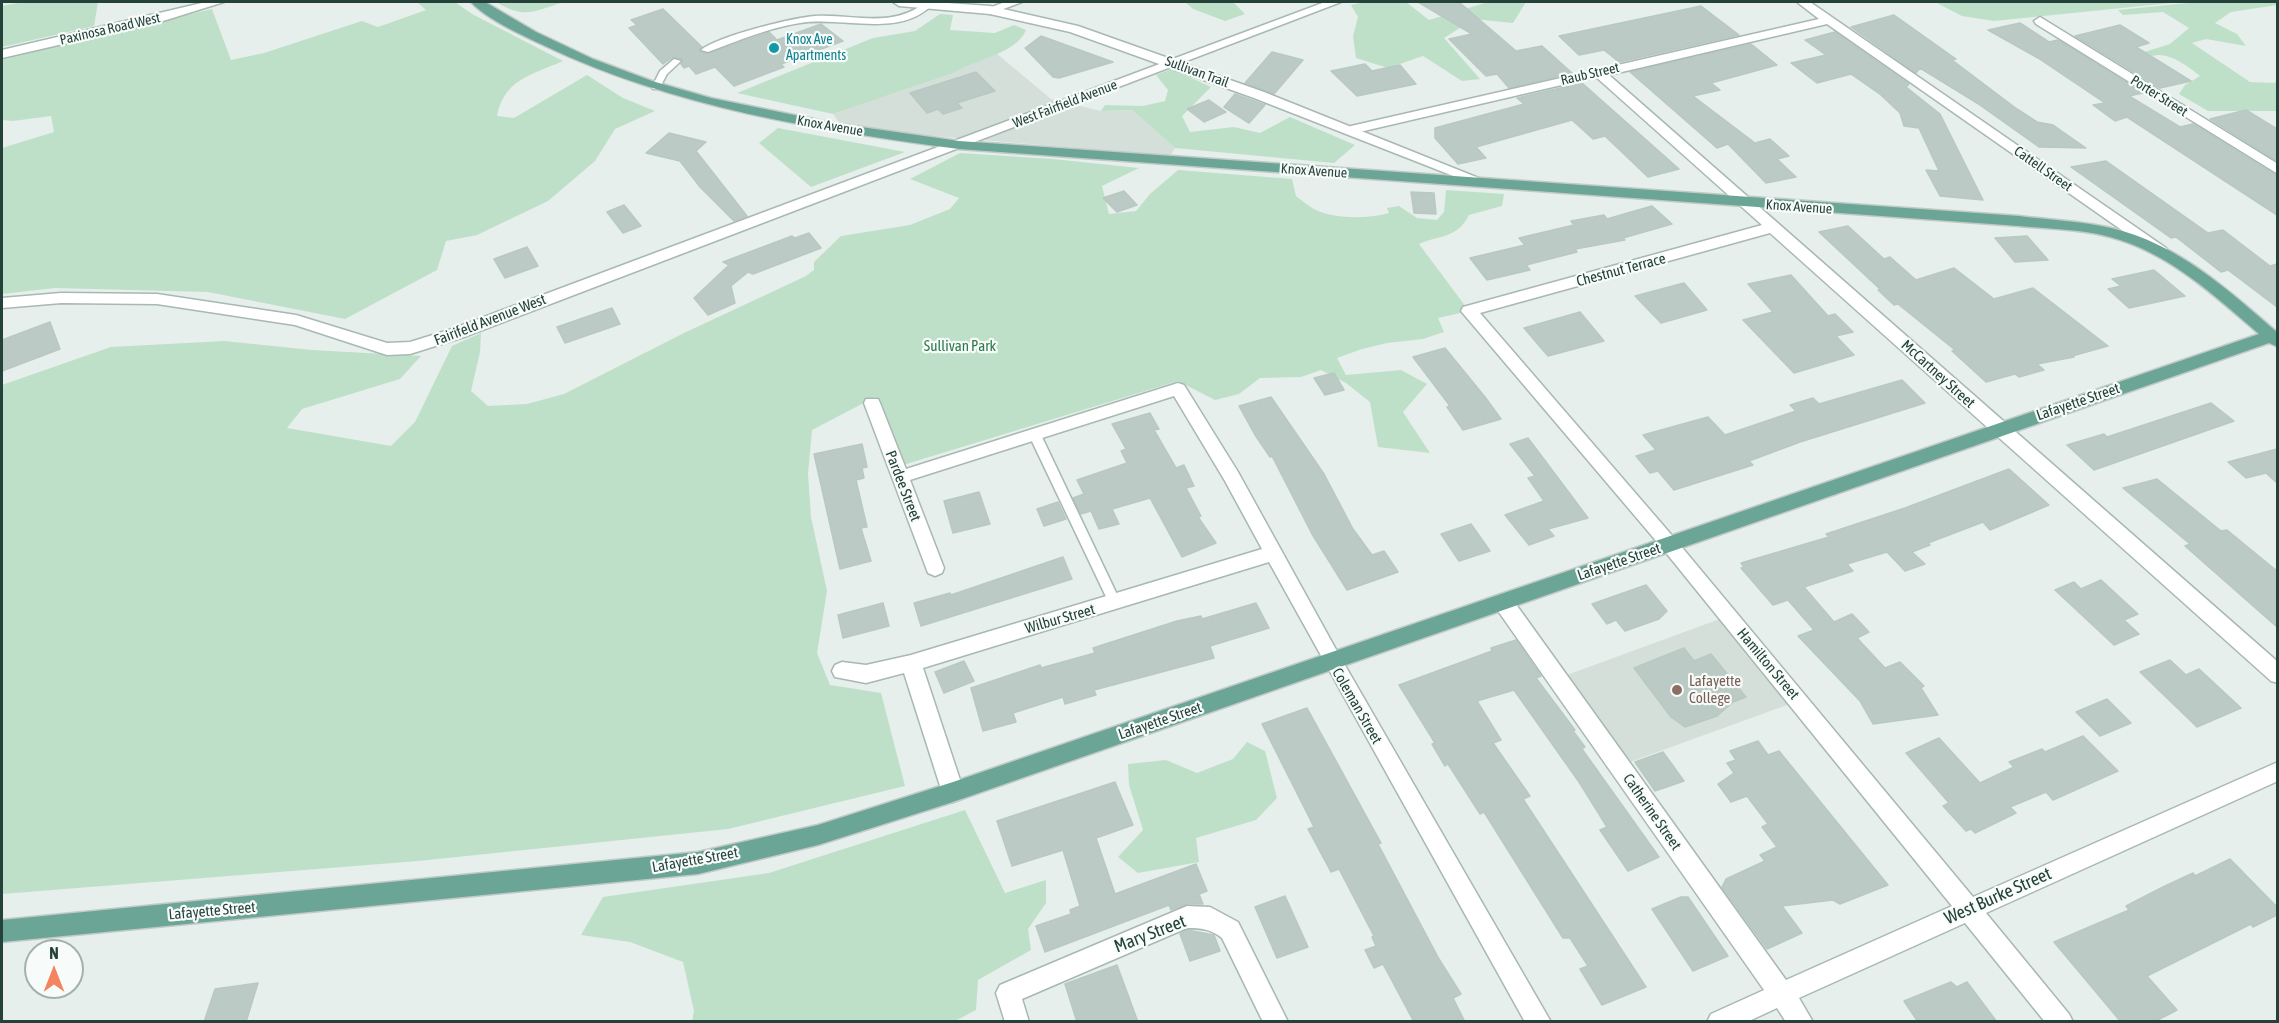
<!DOCTYPE html>
<style>
body{margin:0}
#map{position:relative;width:2279px;height:1023px;overflow:hidden;background:#e6efeb;font-family:"Asap Condensed",sans-serif}
canvas{display:block}
.frame{position:absolute;inset:0;border:3px solid #24423a;pointer-events:none}
.north{position:absolute;left:24px;top:939px;width:60px;height:60px;box-sizing:border-box;background:#f7fbf9;border:2px solid #a3b1ad;border-radius:50%;rotate:0deg;font-size:16px;font-weight:700;line-height:24px;text-align:center;color:#24423a}
.north::after{content:'';display:block;margin:auto;width:21px;height:27px;background:#f4845f;clip-path:polygon(50% 0,100% 100%,50% 72%,0 100%)}
</style>
<div id="map">
<canvas width="2279" height="1023"></canvas>
<div class="frame"></div>
<div class="north">N</div>
</div>
<script>
const c = document.querySelector('canvas').getContext('2d');
c.lineJoin = 'round';
function fillPath(path, color) { c.fillStyle = color; c.fill(path, 'evenodd'); }
function strokePath(path, color, width, dash) { c.strokeStyle = color; c.lineWidth = width; c.lineCap = dash ? 'butt' : 'round'; c.setLineDash(dash || []); c.stroke(path); }
function drawText(font, color, halo, rows, align = 'center') {
  c.font = font + ' "Asap Condensed",sans-serif'; c.lineWidth = 4.5; c.setLineDash([]); c.textBaseline = 'middle'; c.strokeStyle = halo; c.fillStyle = color; for (const [text, x, y, turn = 0] of rows) {
    c.save(); c.translate(x, y); c.rotate((+turn || 0) * Math.PI / 180); c.textAlign = isNaN(turn) ? turn : align; if (halo) c.strokeText(text, 0, 0); c.fillText(text, 0, 0); c.restore();
  }
}
fillPath(new Path2D(`
 M996 53 1051 99 1101 111 1132 110 1175 148 1170 156 888 132 839 122 833 114 954 73 968 63Z
 M1728 616 1798 701 1619 766 1556 679Z`), '#d4dfda');
fillPath(new Path2D(`
 M23 2H98L94 26 2 47V6Z
 M417 2H455L472 14 563 61C532 75 504 79 497 116L514 118 587 75 623 98 655 111 615 129 595 161 548 201 477 235 446 241 437 270 345 319 208 292 55 288 2 294V148L54 132 51 116 13 121 2 120V59L212 9 231 60 264 53 362 21 378 27 426 10Z
 M496 2H564C532 12 525 19 496 2Z
 M1185 2H1233L1245 14 1225 21 1193 9Z
 M1365 2H1406L1429 20 1488 2H1526L1513 23 1474 19 1444 38 1480 79 1462 81 1423 56 1388 68 1356 58 1353 36 1358 17 1351 5Z
 M1935 2H2181L1994 21 1962 16Z
 M2198 2H2277V5L2231 12 2215 23 2237 34 2246 46 2206 39 2192 43 2250 82 2275 83 2277 79V111H2208L2179 94 2185 85 2200 76C2191 68 2171 54 2158 55 2144 56 2135 64 2122 59L2170 44 2189 28 2163 12 2123 15 2118 10Z
 M940 14 953 15 950 30 995 33 1014 25 1026 30C1016 54 975 59 954 73L833 114 737 93 873 38 915 31Z
 M1172 69 1211 87 1182 116 1190 132 1234 127 1260 133 1290 117 1355 145 1334 163 1175 148 1132 110 1101 111 1105 105 1143 106 1165 101 1168 90 1156 75Z
 M778 128 905 152 811 187 759 143Z
 M960 153 1053 159 1139 168 1102 186 1109 214 1136 211 1150 194 1178 170 1292 179 1296 196C1302 200 1309 207 1316 210 1335 219 1369 219 1389 213L1387 208 1399 206 1417 218 1437 220 1444 212 1446 190 1504 194 1502 206 1469 215C1457 239 1439 235 1419 244L1469 311 1438 318 1444 332 1423 339 1387 343 1362 349 1337 358 1346 375 1401 370 1427 384 1403 412 1430 453 1378 447 1370 402 1346 383 1321 370 1301 377 1260 378 1239 394 1215 400 1178 381 903 465 875 397 812 430 808 474 811 517 827 591 817 653 830 685 881 693 905 786 728 829 418 861 2 894V385L111 347 224 341 312 350 421 356 400 379 302 409 287 428 391 446 415 422 452 346 481 333 480 352 471 391 488 406 527 404 564 394 684 333 806 276 814 270V262L841 236 910 225 950 209 959 198 910 179Z
 M1247 742 1265 751 1277 798 1256 820 1196 838 1199 862 1138 873 1118 857 1143 830 1129 785 1128 764 1166 760 1197 773 1233 759Z
 M965 810 1005 893 1046 880V903L1028 929 1031 950 978 980 976 1010 955 1021H692L694 1011 683 962 630 942 581 935 603 897 769 873Z`), '#bfe0c8');
const building = new Path2D(`
 M1418 2H1459L1516 51 1542 46 1572 73 1509 88 1497 74 1486 76 1449 39 1472 34Z
 M1701 6 1739 35 1619 62 1604 50 1579 55 1559 36Z
 M663 9 702 47 699 51 707 54 769 32 777 40 821 24 843 41 781 64 784 67 734 86 715 67 696 74 689 66 684 68 681 64 682 59 673 57 663 64 629 28 637 25 631 20Z
 M1894 15 1956 59 1952 60 2017 109 2037 122 2053 125 2086 148 2039 147 1977 103 1920 68 1916 73 1851 27Z
 M2020 23 2049 42 2058 40 2143 93 2129 96 2180 127 2193 124 2277 176V215L2127 117 2115 121 2093 105 2105 103 2038 58 1988 30Z
 M2120 25 2149 43 2136 47 2191 81 2160 88 2075 36Z
 M1835 32 1909 84 1906 87 1940 114 1983 200 1940 196 1926 170 1939 171 1919 128 1904 126 1900 113 1881 95 1851 74 1817 83 1791 63 1826 55 1805 40Z
 M1041 36 1113 62 1059 78 1053 77 1025 48Z
 M1751 44 1777 65 1711 83 1720 90 1693 96 1755 143 1770 139 1789 156 1777 159 1796 177 1766 183 1728 144 1717 148 1630 72Z
 M1272 52 1303 60 1274 94 1245 83Z
 M1365 64 1372 71 1400 65 1416 84 1357 96 1331 71Z
 M976 72 995 91 957 103 962 108 943 114 938 109 927 113 910 93Z
 M1582 83 1679 169 1648 177 1605 136 1593 139 1572 120 1476 147 1486 158 1458 164 1435 138V128L1524 104 1517 98Z
 M1235 94 1265 105 1249 123 1224 107Z
 M1209 100 1226 112 1204 122 1187 109Z
 M2246 110 2277 129V161L2210 119Z
 M669 133 706 142 696 151 747 216 734 221 700 187 680 161 646 153Z
 M2106 161 2208 233 2223 230 2270 266 2277 264V307L2228 270 2221 272 2176 237 2171 238 2071 167Z
 M1124 191 1137 205 1117 212 1103 198Z
 M1411 192 1434 193 1436 214 1414 213Z
 M624 205 641 226 623 233 607 212Z
 M1652 206 1672 224 1623 238 1625 240 1575 249 1577 252 1526 265 1530 270 1487 280 1470 258 1525 245 1519 238 1574 225 1571 221 1604 215 1607 219Z
 M1848 226 1884 259 1890 257 1916 280 1954 268 1994 299 2033 288 2108 346 2072 356 2074 357 2037 364 2044 370 2019 377 2015 374 1986 382 1952 351 1955 350 1898 304 1894 305 1878 290H1881L1819 232Z
 M809 233 821 248 753 274 748 272 731 286 735 303 708 315 694 298 729 265 723 262 792 236 795 238Z
 M2027 236 2048 260 2015 262 1995 238Z
 M527 247 538 266 505 278 494 259Z
 M2154 270 2185 296 2129 308 2108 289 2121 286 2112 279Z
 M1791 275 1828 316 1835 314 1853 332 1836 336 1854 355 1794 373 1743 320 1773 312 1748 284Z
 M1684 283 1707 310 1661 323 1635 296Z
 M612 308 620 324 565 343 557 327Z
 M1580 312 1604 341 1548 356 1524 328Z
 M50 322 60 349 2 371V340Z
 M1445 348 1485 397 1501 419 1463 430 1447 407 1450 406 1413 357Z
 M1334 373 1344 390 1325 395 1314 378Z
 M1902 380 1925 403 1800 442 1749 461 1753 465 1674 490 1658 471 1650 473 1636 456 1656 450 1643 435 1708 417 1725 435 1796 411 1790 405 1813 398 1819 404Z
 M1271 397 1324 474 1353 529 1372 555 1384 551 1398 572 1347 590 1312 534 1272 456 1270 457 1255 435 1239 406Z
 M2211 403 2234 421 2094 470 2067 445 2104 434 2107 437Z
 M1150 413 1159 429 1154 430 1176 468 1184 465 1194 486 1186 488 1201 516 1198 517 1216 543 1182 557 1150 498 1112 509 1119 524 1099 529 1091 511 1081 514 1073 498 1084 494 1077 480 1127 463 1121 451 1126 449 1112 424Z
 M1528 438 1588 518 1548 529 1554 536 1529 545 1505 515 1544 501 1528 478 1535 476 1510 444Z
 M862 444 867 467 862 468 864 478 856 480 867 527 861 528 871 561 840 569 814 454Z
 M2277 449V483L2266 473 2246 478 2228 462Z
 M2009 469 2049 505 1990 530 1983 522 1928 543 1930 545 1912 552 1925 564 1905 571 1887 552 1847 564 1853 571 1804 587 1834 622 1852 614 1869 632 1857 638 1885 668 1900 662 1924 686 1921 688 1938 715 1873 724 1860 701 1798 636 1814 630 1788 600 1773 605 1741 568 1744 567 1741 563 1829 537 1826 534 1905 508Z
 M2157 479 2221 531 2227 530 2277 571V627L2185 546 2190 544 2123 488Z
 M979 492 990 524 953 533 944 501Z
 M1058 502 1066 519 1044 526 1037 509Z
 M1471 524 1490 551 1459 561 1441 534Z
 M1063 557 1072 579 921 626 914 603 950 593 951 595Z
 M2101 580 2138 614 2124 620 2139 634 2114 645 2055 590 2074 582 2081 589Z
 M1646 585 1667 611 1659 619 1625 631 1616 620 1607 624 1592 604Z
 M883 603 889 626 843 638 838 615Z
 M1256 603 1269 628 1210 646 1214 658 1094 690 1096 695 1065 704 1063 697 1013 713 1016 722 983 731 971 688 1040 665 1041 668 1095 653 1093 648 1177 621 1201 616 1202 619Z
 M1516 640 1541 676 1536 678 1575 730 1573 731 1585 747 1582 749 1659 857 1628 871 1600 830 1607 827 1579 782 1514 690 1477 701 1501 740 1493 743 1530 796 1523 799 1646 987 1602 1005 1580 969 1588 966 1570 938H1563L1484 812 1480 814 1448 764 1445 766 1432 744 1435 743 1399 685 1492 651 1491 648Z
 M1684 648 1694 661 1711 654 1746 697 1733 702 1717 716 1685 727 1671 717 1634 668Z
 M2170 660 2186 675 2199 669 2241 708 2197 727 2140 672Z
 M964 661 974 681 944 693 935 672Z
 M2107 699 2131 723 2100 736 2076 712Z
 M1307 708 1381 843 1378 844 1439 959 1461 994 1453 998 1465 1022H1414L1383 964 1374 968 1365 950 1376 946 1372 937 1374 936 1339 869 1331 872 1308 829 1314 827 1262 724Z
 M2083 736 2118 771 2053 800 2046 792 2010 807 2016 813 1975 833 1971 829 1966 831 1943 806 1949 803 1906 753 1939 738 1980 783 2014 767 2009 762 2042 749 2045 752Z
 M1758 741 1768 755 1779 751 1888 885 1840 904 1833 900 1782 906 1802 933 1767 949 1722 887 1726 879 1765 861 1760 855 1777 847 1762 827 1768 824 1747 796 1731 802 1718 784 1734 773 1727 763 1736 760 1730 751Z
 M1663 752 1684 781 1655 791 1635 762Z
 M1115 782 1133 825 1096 838 1115 894 1196 864 1207 891 1199 894 1203 904H1187L1171 910 1169 905 1045 952 1036 926 1071 914 1070 910 1080 906 1063 850 1012 866 997 821Z
 M2230 859 2277 907V915L2253 927 2251 924 2147 976 2177 1010 2154 1022H2121L2054 942 2129 910 2126 906 2163 887 2193 873 2195 876Z
 M1285 896 1308 947 1277 958 1255 907Z
 M1681 897H1688L1728 956 1693 971 1652 909Z
 M1187 930 1214 935 1220 951 1190 961 1180 934Z
 M1117 965 1138 1022H1077L1065 984Z
 M1951 982 1957 987 1967 982 1997 1022H1918L1904 1001Z
 M258 983 246 1022H204L215 989Z`);
fillPath(building, '#bbcac4');
strokePath(building, '#b8c9c2', 1.5);
const service = new Path2D(`
 M926 2 933 4C899 39 843 16 800 23 768 28 738 41 708 52L701 50C719 36 791 18 815 16 855 14 892 29 926 2Z
 M674 59 681 61 667 74 659 89H653L652 87 660 71Z
 M1035 431 1041 435 1121 603 1119 607 1115 608 1111 607 1109 603 1029 435Z`);
const minor = new Path2D(`
 M206 2H224L163 21 2 58V50Z
 M1005 2H1022L990 14 984 10Z
 M1325 2H1341L464 337 410 354 387 355 295 325 157 304 61 303 2 308V298L61 293 157 294 296 315 387 343 410 342 452 329Z
 M1797 2H1810L2166 248 2168 251 2166 254H2156L1827 24 1609 75 2278 662V683L2271 681 1770 233 1480 313 1675 539 1973 897 2278 762V781L1986 913 2069 1014 2073 1022H2045L1965 923 1799 998 1813 1022H1786L1777 1008 1747 1022H1707L1711 1014 1764 990 1496 608 1493 602 1496 596 1503 594 1510 596 1786 980 1952 906 1663 549 1461 311 1463 307 1762 225 1596 77 1351 134 1344 130 1351 126 1819 19Z
 M2040 17 2278 164V174L2036 24 2034 21Z
 M1178 383 1184 385 1238 472 1339 655 1551 1022H1525L1269 562 923 668 964 792 961 799 953 802 945 799 942 792 904 673 866 683 835 677 832 671 835 665 842 662 866 665 911 655 1262 549 1225 481 1174 396 910 480 944 568 942 573 935 576 928 573 864 403 866 399H878L880 403 906 469Z
 M1187 906 1210 907 1238 922 1288 1022H1263L1222 938C1211 929 1201 928 1187 928L1022 999 1029 1022H1005L996 993 1000 985Z`);
const tertiary = new Path2D(`
 M893 2H934L990 6 1078 26 1264 92 1491 183 1489 186H1479L1254 98 1070 32 990 14 899 6Z`);
const primary = new Path2D(`
 M471 2H485L536 32 593 59 652 81 711 98 833 123 959 141 2019 216C2050 220 2081 221 2111 228 2177 243 2228 290 2278 333V347L2269 343 953 802 818 845 698 874 2 942V920L698 852 818 825 953 782 2259 334C2215 296 2168 252 2110 237 2081 229 2049 229 2019 226L959 149C817 130 676 108 545 46 524 36 486 19 471 2Z`);
strokePath(service, '#a8b8b2', 3);
strokePath(minor, '#a8b8b2', 3);
strokePath(tertiary, '#a8b8b2', 3);
strokePath(primary, '#c2cac8', 3);
fillPath(service, '#fff');
fillPath(minor, '#fff');
fillPath(tertiary, '#fff');
fillPath(primary, '#6aa596');
for (const [x, y, r, color] of [
 [774,48,6,"#0f9aa8"],
 [1677,690,6,"#8d6e63"]
]) { const dot = new Path2D(); dot.arc(x, y, r, 0, 2 * Math.PI); c.fillStyle = color; c.fill(dot); strokePath(dot, '#f7fbf9', 2); }
drawText('14px', '#24423a', '#f7fbf9', [
 ["Paxinosa Road West",110,29,-13],
 ["Sullivan Trail",1197,72,20],
 ["Raub Street",1590,74,-13],
 ["Porter Street",2159,96,32],
 ["West Fairfield Avenue",1065,104,-21],
 ["Knox Avenue",830,126,10],
 ["Cattell Street",2043,169,35],
 ["Knox Avenue",1314,171,4],
 ["Knox Avenue",1799,207,4]
]);
drawText('14px', '#0d838f', '#f7fbf9', [
 ["Knox Ave",786,40],
 ["Apartments",786,56]
], 'left');
drawText('15px', '#24423a', '#f7fbf9', [
 ["Chestnut Terrace",1621,270,-15],
 ["Fairifeld Avenue West",490,320,-21],
 ["McCartney Street",1938,374,42],
 ["Lafayette Street",2078,402,-19],
 ["Pardee Street",903,486,69],
 ["Lafayette Street",1619,562,-19],
 ["Wilbur Street",1060,619,-16],
 ["Hamilton Street",1768,664,50],
 ["Coleman Street",1357,706,60],
 ["Lafayette Street",1160,721,-19],
 ["Catherine Street",1652,812,55],
 ["Lafayette Street",695,860,-10],
 ["Lafayette Street",212,911,-5]
]);
drawText('15px', '#2d7a4b', '#f7fbf9', [
 ["Sullivan Park",960,346]
]);
drawText('15px', '#785e54', '#f7fbf9', [
 ["Lafayette",1689,681],
 ["College",1689,698]
], 'left');
drawText('18px', '#24423a', '#f7fbf9', [
 ["West Burke Street",1998,896,-24],
 ["Mary Street",1150,934,-21]
]);
</script>
